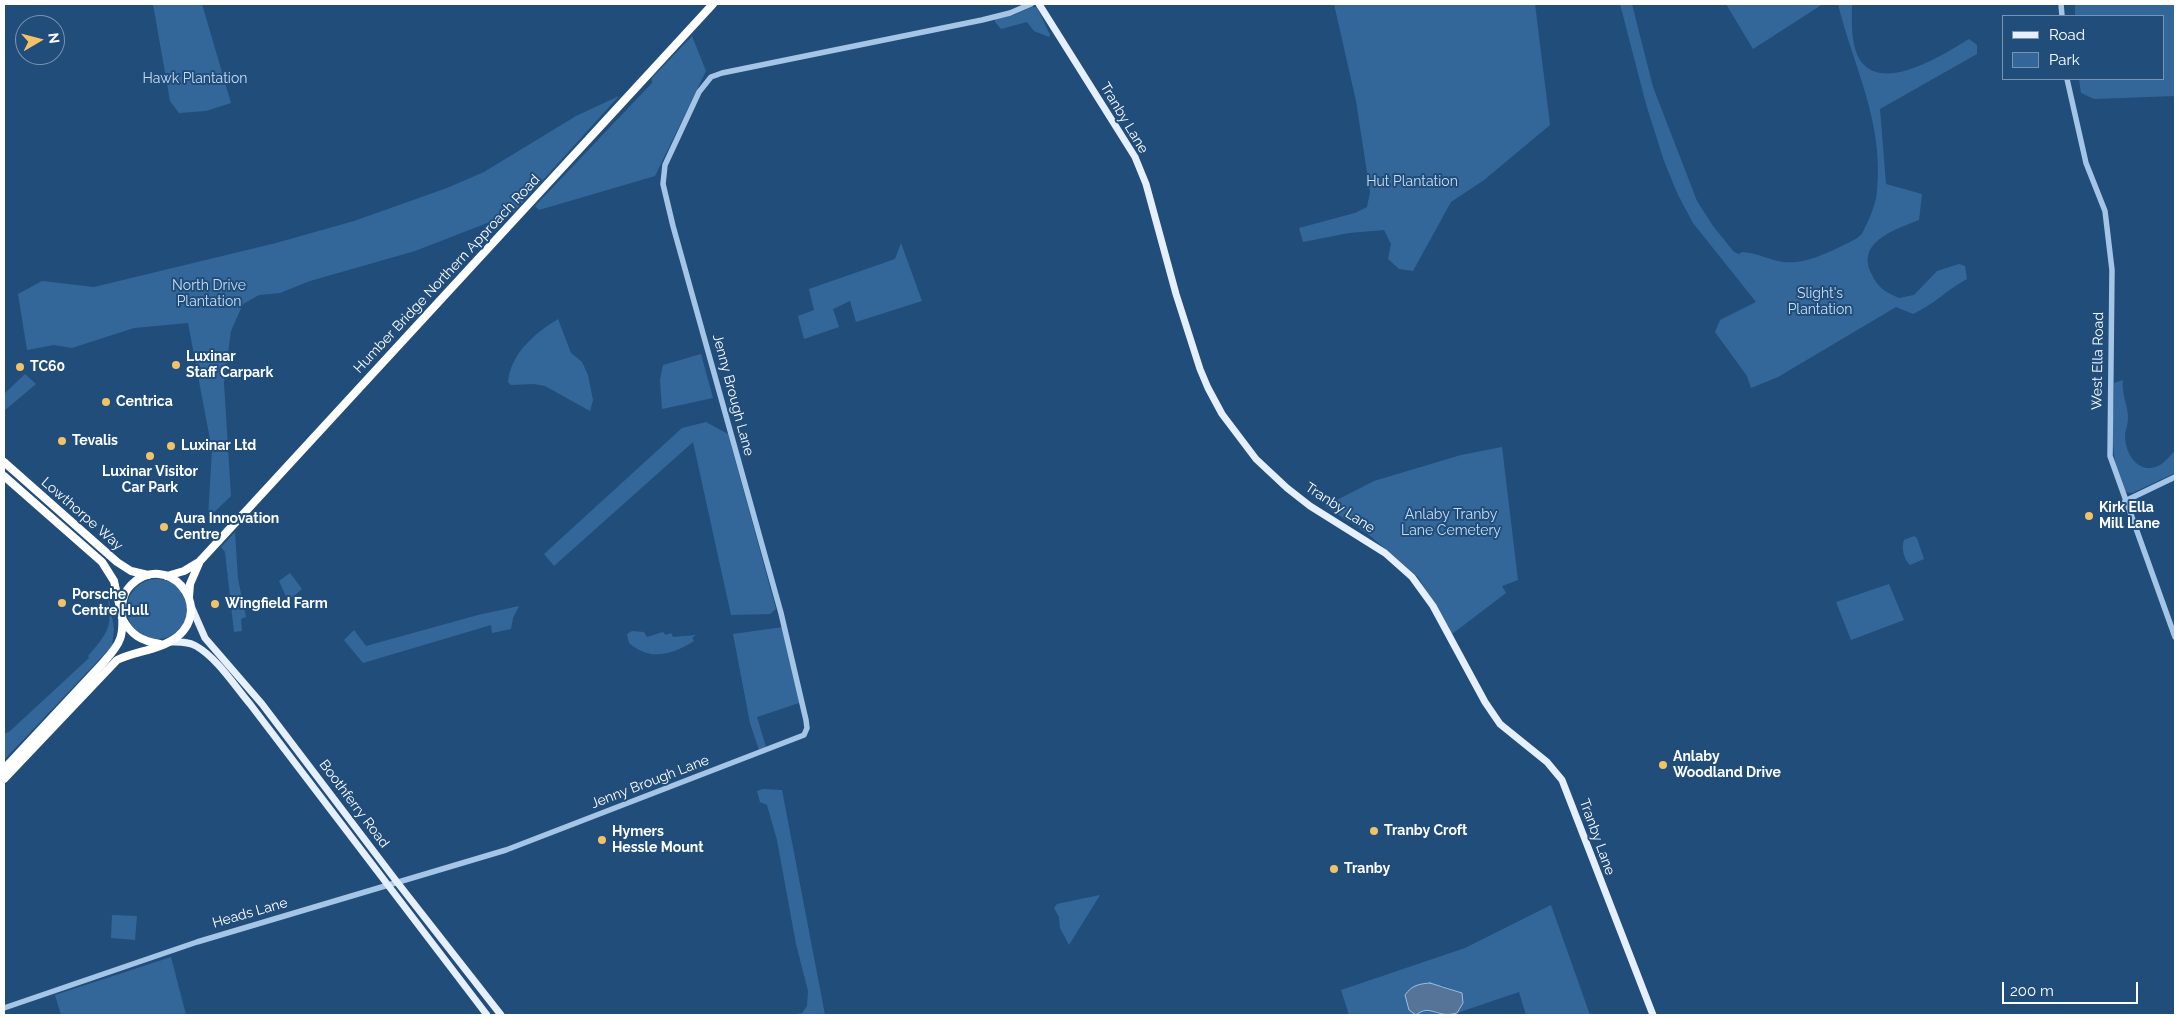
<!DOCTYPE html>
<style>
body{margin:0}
#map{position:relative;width:2179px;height:1019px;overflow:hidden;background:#214d7b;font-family:Raleway,sans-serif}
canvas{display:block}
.frame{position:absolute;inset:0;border:5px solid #fff;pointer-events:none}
.legend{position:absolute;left:2002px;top:15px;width:162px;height:65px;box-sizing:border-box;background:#214d7b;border:1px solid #7a94b0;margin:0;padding:6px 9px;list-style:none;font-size:15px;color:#fff}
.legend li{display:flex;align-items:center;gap:10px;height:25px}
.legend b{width:25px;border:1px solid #7a94b0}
.north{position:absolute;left:15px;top:15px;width:50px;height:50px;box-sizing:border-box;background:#214d7b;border:1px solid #7a94b0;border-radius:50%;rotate:82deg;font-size:14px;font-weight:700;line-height:20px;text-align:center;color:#fff}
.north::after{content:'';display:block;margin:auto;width:18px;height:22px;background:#f2c366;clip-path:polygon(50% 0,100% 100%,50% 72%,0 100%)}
.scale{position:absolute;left:2002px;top:982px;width:136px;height:22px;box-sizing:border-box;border:2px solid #fff;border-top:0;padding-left:6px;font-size:15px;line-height:18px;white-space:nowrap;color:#fff;-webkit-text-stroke:4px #214d7b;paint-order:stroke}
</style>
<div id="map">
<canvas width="2179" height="1019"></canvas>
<div class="frame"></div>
<ul class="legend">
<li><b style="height:6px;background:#e5effd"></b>Road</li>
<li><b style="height:14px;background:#346799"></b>Park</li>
</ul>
<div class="north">N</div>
<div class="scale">200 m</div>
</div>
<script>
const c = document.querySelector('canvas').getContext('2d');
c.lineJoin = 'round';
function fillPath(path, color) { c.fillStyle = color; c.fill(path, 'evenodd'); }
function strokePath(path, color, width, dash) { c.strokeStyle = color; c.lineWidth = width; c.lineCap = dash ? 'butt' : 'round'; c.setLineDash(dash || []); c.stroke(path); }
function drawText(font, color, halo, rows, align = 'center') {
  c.font = font + ' Raleway,sans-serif'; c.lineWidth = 4; c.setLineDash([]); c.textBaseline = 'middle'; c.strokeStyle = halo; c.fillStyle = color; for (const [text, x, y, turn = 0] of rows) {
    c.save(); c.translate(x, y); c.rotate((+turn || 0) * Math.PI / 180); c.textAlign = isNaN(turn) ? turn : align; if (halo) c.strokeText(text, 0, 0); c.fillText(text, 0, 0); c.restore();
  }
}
fillPath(new Path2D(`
 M153 4H202L231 103 206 111 179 113 170 101Z
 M1334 4H1535L1550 125 1484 180 1451 202 1413 271 1399 269 1388 259 1391 244 1384 230 1349 233 1303 242 1299 228 1355 213 1367 207 1370 192 1356 101Z
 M1620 4H1632L1653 87 1697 201 1713 226 1734 252 1739 254 1742 252C1758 253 1769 260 1783 262 1808 265 1835 249 1856 239L1862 234C1868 221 1876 206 1877 191 1884 121 1854 69 1838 4H1852C1852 22 1850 49 1863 64 1888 91 1946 53 1969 39L1977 45V54L1880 109 1886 184 1922 194 1919 220C1897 229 1856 241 1871 273 1877 287 1885 292 1899 298L1914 295 1937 271 1959 264 1965 266 1967 279C1946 290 1935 304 1913 314L1896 307 1778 377 1751 388 1747 376 1715 332 1720 320 1756 302 1693 223 1678 195 1664 161 1646 104Z
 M1726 4H1823L1753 49Z
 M2075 4H2175V96L2094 99 2081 93 2079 79H2163V16H2075Z
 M1032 7H1037L1050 35 1049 37 1034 31 1027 22 1001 29 995 22V19L1014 15Z
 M692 36 706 71 655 176 539 210 535 206 652 83V78Z
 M619 96 513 213 415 251 310 281 280 293 259 295 243 304 231 331 224 383 231 496 208 518 212 450 188 323 134 328 72 348 54 345 27 350 18 294 42 281 94 287 276 243 354 221 447 188 484 172 576 116Z
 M901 243 922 301 856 322 850 301 833 309 839 327 804 339 798 316 814 310 809 289 895 259Z
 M558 319 571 353 582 362 588 375 593 400 590 411 545 386 534 384 511 385 508 382C511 353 535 333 558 319Z
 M701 354 713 398 662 409 660 380 663 365Z
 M25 374 36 384 4 411V394Z
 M2123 380C2121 394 2128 405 2128 418 2128 425 2125 431 2125 436 2125 453 2138 475 2158 466 2165 463 2169 456 2175 451V473L2132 493 2126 492C2107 456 2114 423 2114 383Z
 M706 422 728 434 776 609 770 614 731 615 693 442 554 566 544 554 682 428Z
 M1502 447 1518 580 1502 586 1506 593 1452 634 1418 577 1368 534 1325 506 1374 481 1461 455Z
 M235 532 238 579 246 617 241 619 242 631 234 632 225 552 221 547Z
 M1914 536 1917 538 1924 559 1910 565C1904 560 1901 547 1904 540Z
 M290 573 302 589 288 601 279 581Z
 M127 609a30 30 0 1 1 60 0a30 30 0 1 1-60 0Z
 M1889 584 1904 620 1851 640 1836 602Z
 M107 586 114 629 112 646 4 760V734L9 732 89 658 88 656C115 625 110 626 107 586Z
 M519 606 513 618 511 629 492 633 491 625 363 663 344 640 354 630 366 646 478 615Z
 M783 627 802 702 757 717 766 747 759 750 750 723 733 634Z
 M632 631 644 632 647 637 663 632 666 635 671 633 673 637 696 635 692 638 694 641C673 654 651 662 629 643L627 634Z
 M763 789 782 790 825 1015H791L802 1013 807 1006 808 991 796 944 777 840 767 805 760 802 757 791Z
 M1100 895 1069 945 1060 928 1059 917 1054 908 1057 904Z
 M1551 905 1590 1015H1526L1519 992 1457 1013 1463 1003 1462 993 1441 985 1423 1009H1428L1439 1015H1349L1341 990 1465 948Z
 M112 915 137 916 135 940 111 938Z
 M171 957 186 1015H61L55 995Z`), '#346799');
const water = new Path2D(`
 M1430 983 1462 993 1463 1003 1457 1013C1436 1019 1431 1003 1416 1015L1409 1010 1405 995C1412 985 1419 984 1430 983Z`);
fillPath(water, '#557497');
strokePath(water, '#98c0e7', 1);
strokePath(new Path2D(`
 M2061 4 2062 16
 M2067 79 2086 163 2105 211 2112 270 2110 456 2175 637
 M2125 501 2175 477
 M4 1008 197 942 506 850 804 735 807 728 806 720 781 613 673 226 663 184 665 165 699 92 711 77 722 73 982 20 1010 13 1031 4`), '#a4c5e6', 5.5);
strokePath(new Path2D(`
 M1039 4 1135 157 1146 184 1176 294 1200 369 1208 388 1222 414 1256 459 1287 488 1310 506 1385 553 1412 577 1433 606 1485 702 1500 724 1547 762 1562 780 1653 1015
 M191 606 205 638 262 704 397 882 501 1015
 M169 642C177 642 188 641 196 646 217 658 234 685 250 704L487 1015`), '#e5effd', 7);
strokePath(new Path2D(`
 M4 462 117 562 131 571 148 575
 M4 476 102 562 114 581 120 608
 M167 576 184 571 199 562
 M189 597 190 584 200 561 713 4
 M122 618C131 635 141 641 160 644
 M4 769 102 664C108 657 117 648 120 639 127 621 115 601 131 585 167 550 215 606 177 637 160 650 136 651 117 660L4 779`), '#fff', 8);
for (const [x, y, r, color] of [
 [176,365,5,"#f2c366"],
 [20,367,5,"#f2c366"],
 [106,402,5,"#f2c366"],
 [62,441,5,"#f2c366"],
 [171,446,5,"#f2c366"],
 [150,456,5,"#f2c366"],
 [2089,516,5,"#f2c366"],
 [164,527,5,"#f2c366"],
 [62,603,5,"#f2c366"],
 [215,604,5,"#f2c366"],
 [1663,765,5,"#f2c366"],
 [1374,831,5,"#f2c366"],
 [602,840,5,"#f2c366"],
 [1334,869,5,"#f2c366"]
]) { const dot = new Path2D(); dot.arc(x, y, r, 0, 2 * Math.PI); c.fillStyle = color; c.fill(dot); strokePath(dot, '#214d7b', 2); }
drawText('14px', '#c7def4', '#214d7b', [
 ["Hawk Plantation",195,79],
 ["Hut Plantation",1412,182],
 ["North Drive",209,286],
 ["Plantation",209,302],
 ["Slight's",1820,294],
 ["Plantation",1820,310],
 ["Anlaby Tranby",1451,515],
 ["Lane Cemetery",1451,531]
]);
drawText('14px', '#fff', '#214d7b', [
 ["Tranby Lane",1124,118,59],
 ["Humber Bridge Northern Approach Road",447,274,-47],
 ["West Ella Road",2098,361,-89],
 ["Jenny Brough Lane",733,395,75],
 ["Tranby Lane",1340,508,33],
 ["Lowthorpe Way",82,514,41],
 ["Jenny Brough Lane",650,782,-21],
 ["Boothferry Road",354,804,53],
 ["Tranby Lane",1597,837,70],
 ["Heads Lane",250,913,-16]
]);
drawText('bold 14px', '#fff', '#214d7b', [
 ["Luxinar",186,357],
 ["Staff Carpark",186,373],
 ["TC60",30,367],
 ["Centrica",116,402],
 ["Tevalis",72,441],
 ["Luxinar Ltd",181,446],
 ["Luxinar Visitor",150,472,"center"],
 ["Car Park",150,488,"center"],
 ["Kirk Ella",2099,508],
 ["Mill Lane",2099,524],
 ["Aura Innovation",174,519],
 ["Centre",174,535],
 ["Porsche",72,595],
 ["Centre Hull",72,611],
 ["Wingfield Farm",225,604],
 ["Anlaby",1673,757],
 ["Woodland Drive",1673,773],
 ["Tranby Croft",1384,831],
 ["Hymers",612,832],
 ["Hessle Mount",612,848],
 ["Tranby",1344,869]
], 'left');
</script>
